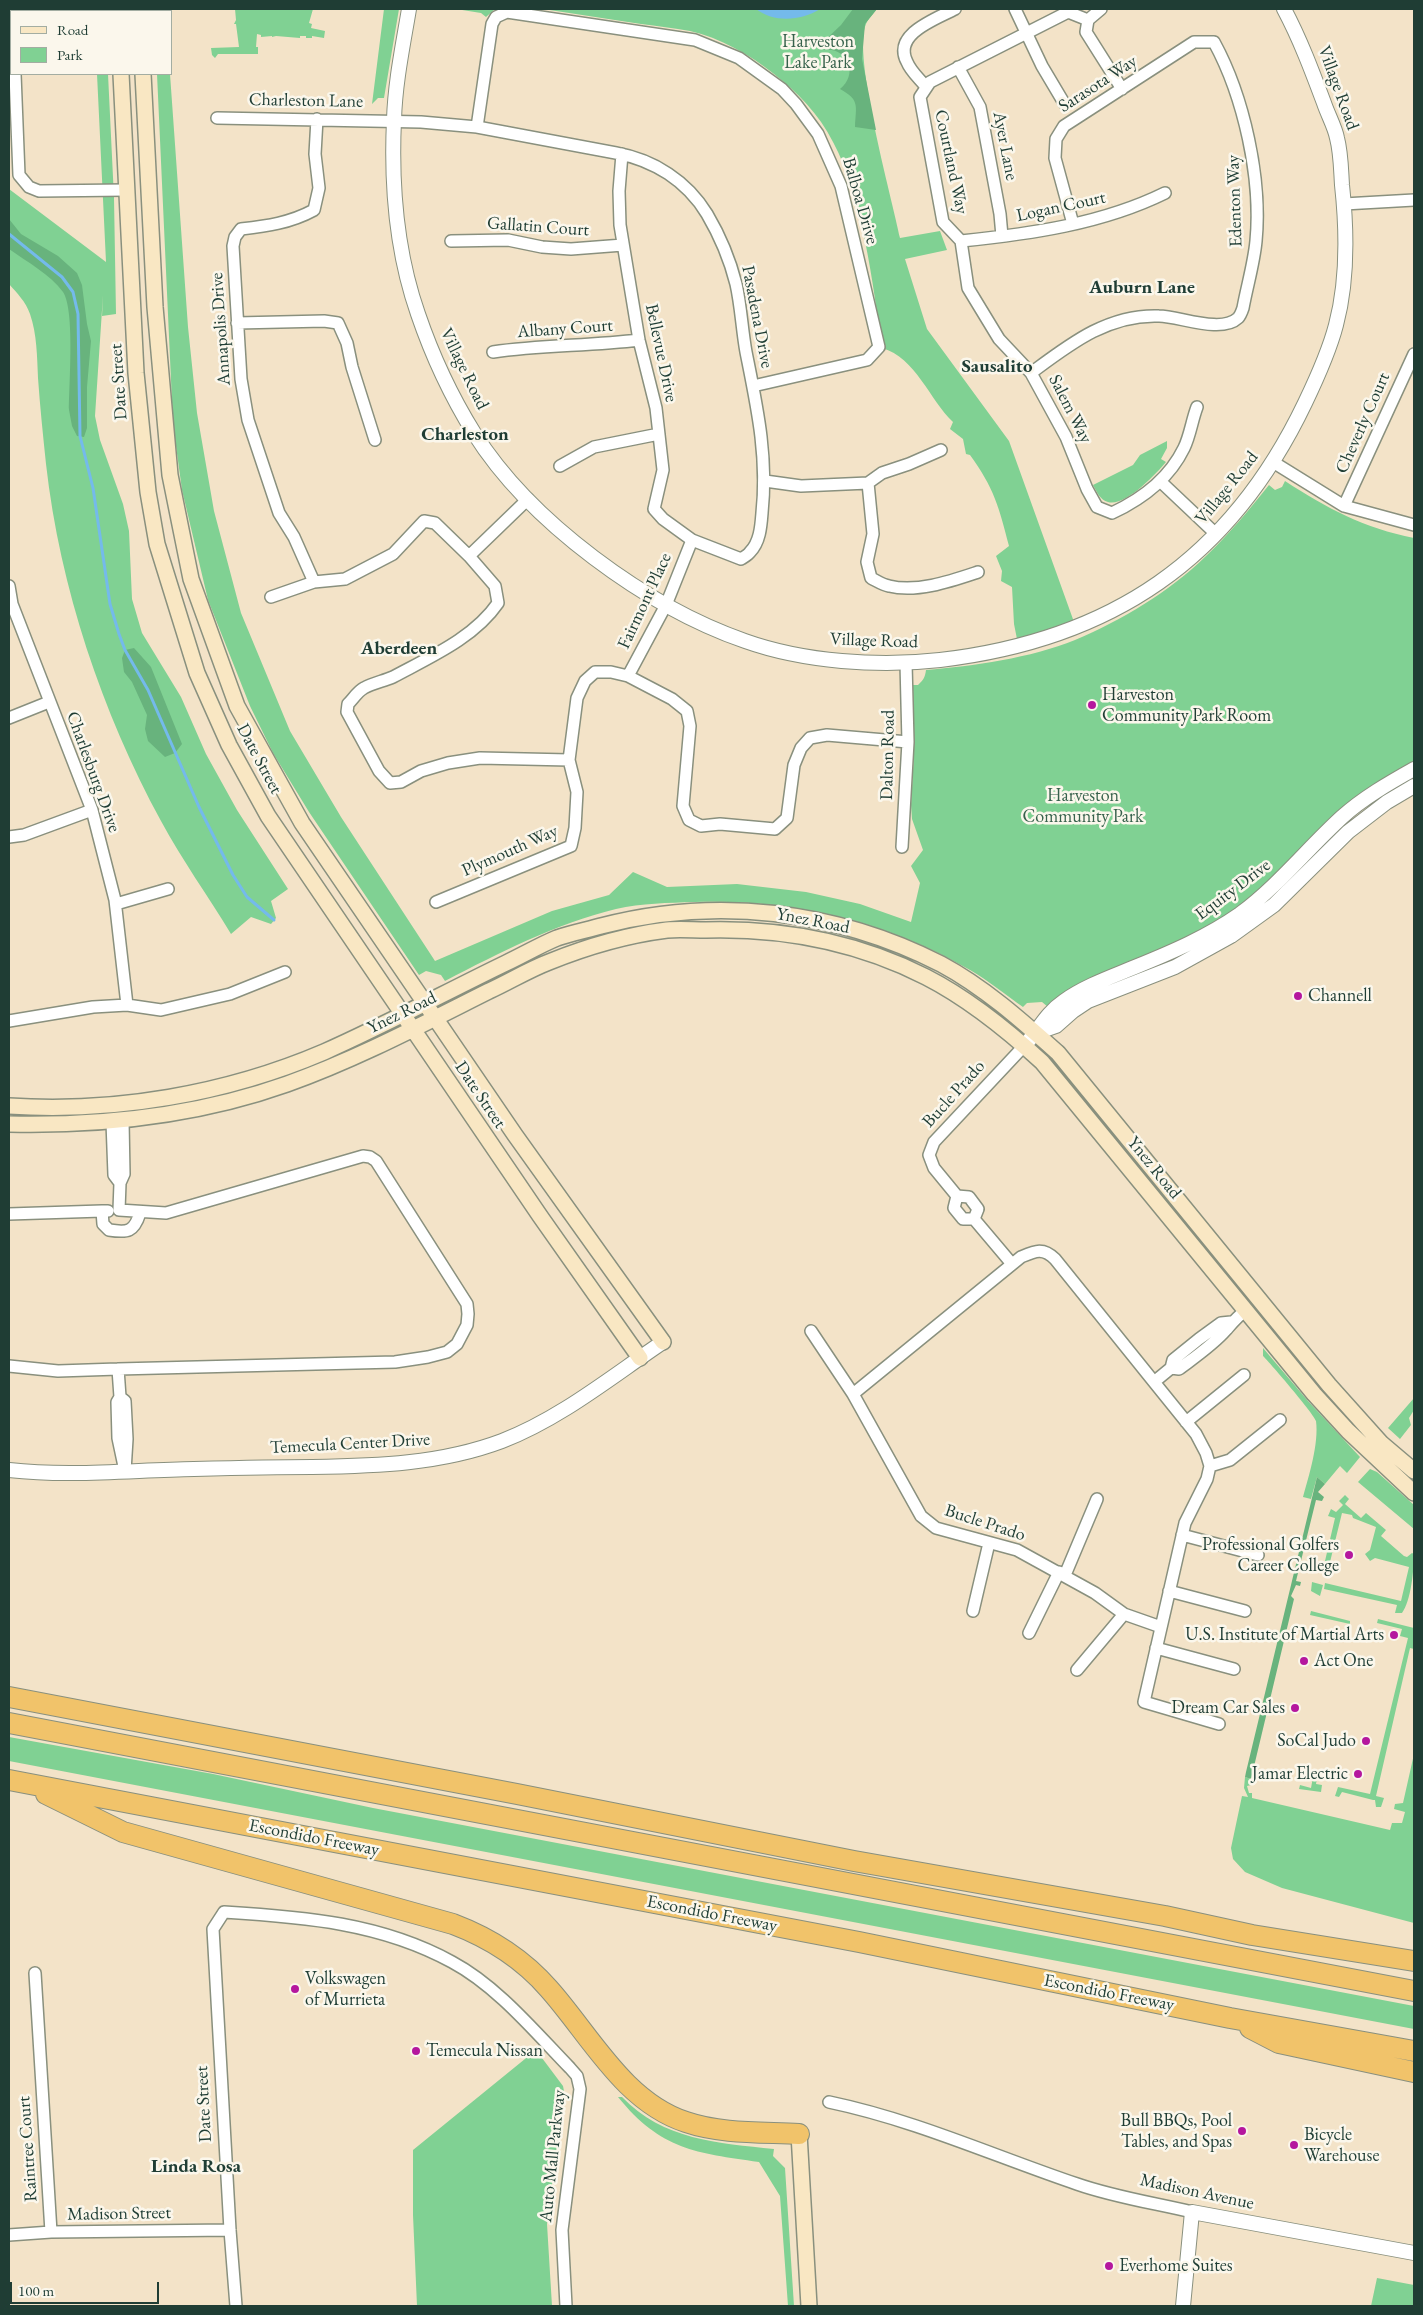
<!DOCTYPE html>
<style>
body{margin:0}
#map{position:relative;width:1423px;height:2315px;overflow:hidden;background:#f3e3c8;font-family:"EB Garamond",serif}
canvas{display:block}
.frame{position:absolute;inset:0;border:10px solid #1f3d34;pointer-events:none}
.legend{position:absolute;left:10px;top:10px;width:162px;height:65px;box-sizing:border-box;background:#fbf7ec;border:1px solid #a3ada2;margin:0;padding:6px 9px;list-style:none;font-size:15px;color:#1f3d34}
.legend li{display:flex;align-items:center;gap:10px;height:25px}
.legend b{width:25px;border:1px solid #a3ada2}
.scale{position:absolute;left:10px;top:2282px;width:149px;height:22px;box-sizing:border-box;border:2px solid #1f3d34;border-top:0;padding-left:6px;font-size:15px;line-height:18px;white-space:nowrap;color:#1f3d34;-webkit-text-stroke:4px #fbf7ec;paint-order:stroke}
</style>
<div id="map">
<canvas width="1423" height="2315"></canvas>
<div class="frame"></div>
<ul class="legend">
<li><b style="height:6px;background:#f9e7c3"></b>Road</li>
<li><b style="height:14px;background:#80d193"></b>Park</li>
</ul>
<div class="scale">100 m</div>
</div>
<script>
const c = document.querySelector('canvas').getContext('2d');
c.lineJoin = 'round';
function fillPath(path, color) { c.fillStyle = color; c.fill(path, 'evenodd'); }
function strokePath(path, color, width, dash) { c.strokeStyle = color; c.lineWidth = width; c.lineCap = dash ? 'butt' : 'round'; c.setLineDash(dash || []); c.stroke(path); }
function drawText(font, color, halo, rows, align = 'center') {
  c.font = font + ' "EB Garamond",serif'; c.lineWidth = 5; c.setLineDash([]); c.textBaseline = 'middle'; c.strokeStyle = halo; c.fillStyle = color; for (const [text, x, y, turn = 0] of rows) {
    c.save(); c.translate(x, y); c.rotate((+turn || 0) * Math.PI / 180); c.textAlign = isNaN(turn) ? turn : align; if (halo) c.strokeText(text, 0, 0); c.fillText(text, 0, 0); c.restore();
  }
}
fillPath(new Path2D(`
 M235 9H313L309 23 312 24 311 28 325 31 324 38 312 36V38H306V36H300V38L276 36 272 37V36L261 37V35L257 34 256 47H258V54H218L215 58 212 55 211 48 239 47 236 24H234L236 20Z
 M384 9H399L384 98H378L372 104Z
 M456 9H495L486 17 481 13Z
 M543 9H877C874 13 868 19 866 24 852 55 892 198 900 238L940 231 947 250 905 259 927 329 1009 441 1074 622 1017 639 1014 624 1012 587 1001 581 1002 571 996 556 1009 546C999 507 994 488 970 455L966 454 963 439 950 429 953 422C929 399 916 358 882 348 873 285 863 198 833 142 819 114 797 92 774 74 749 54 720 38 690 31 674 28 657 26 641 24 608 19 576 14 543 9Z
 M97 74H108L114 198 116 314 102 316 103 295 95 416 100 440 123 504 129 531 132 599 142 633 181 697 206 754 237 810 288 889 271 901 276 918 271 924 251 917 231 934C208 896 182 860 161 821 102 712 60 588 46 464 43 435 40 407 38 378 37 357 37 334 30 314 26 302 17 293 9 284V189L106 262Z
 M157 74H170L188 327 197 413 214 511 241 613 290 731 341 817 435 961 552 911 609 895 633 872 667 887 737 884 806 892 860 904 911 922 920 883 911 866 923 850 912 819 911 805 914 754 913 685H918C923 680 925 678 926 670 973 666 1031 658 1075 640 1122 620 1169 592 1206 556 1229 534 1249 510 1269 485L1275 490 1282 487 1285 481C1328 509 1364 528 1414 538V764L1224 919 1048 1007 1042 1002 1027 1003 1023 1007C1006 995 989 981 970 970 885 921 793 899 695 902 668 903 642 903 616 909 555 924 501 952 445 981L441 975 426 971 419 975 309 812 273 753 250 706 208 600 182 490 173 424Z
 M1167 441V448L1161 459 1166 462C1156 474 1125 507 1108 502 1100 500 1097 492 1093 485L1133 465 1140 455Z
 M1263 1348 1308 1401 1360 1457 1347 1473 1340 1466 1325 1484 1317 1477 1311 1499 1303 1497C1309 1476 1319 1443 1316 1421 1314 1414 1271 1364 1263 1356Z
 M1414 1398V1410L1409 1418 1411 1425 1400 1439 1388 1428Z
 M1370 1469 1377 1472 1414 1505V1529L1358 1482Z
 M1345 1495 1349 1499 1345 1504 1361 1518 1366 1513 1386 1530 1381 1536 1404 1556 1407 1557 1412 1553 1414 1554C1414 1570 1411 1601 1402 1613H1395L1397 1605 1324 1589 1325 1583 1401 1601 1409 1567 1375 1558 1370 1561 1365 1554 1370 1550 1376 1527 1353 1518 1352 1515 1342 1513 1330 1562 1325 1561 1335 1518 1328 1516 1331 1509 1336 1512 1343 1505 1339 1501Z
 M1312 1582 1323 1585 1320 1596 1311 1591Z
 M1311 1611 1350 1621V1624L1310 1615Z
 M1378 1619 1414 1628V1649L1410 1648 1376 1796 1384 1798 1381 1807H1376L1375 1800H1373L1342 1792 1339 1797 1335 1796 1338 1787 1370 1794 1408 1638 1400 1636 1402 1629 1377 1623Z
 M9 1737 213 1774 373 1808 1414 2006V2029L9 1761Z
 M1414 1754V1923L1282 1888 1245 1872 1233 1859 1231 1848 1242 1796 1248 1797 1244 1788 1245 1777 1251 1779V1785L1247 1786 1249 1793H1252V1798L1390 1830 1392 1823H1402L1405 1812 1394 1809 1395 1804 1403 1803Z
 M1313 1777 1317 1778 1316 1784 1322 1785 1321 1792 1299 1789 1300 1785 1311 1788Z
 M536 2050 563 2086 564 2091 547 2224 552 2306H417L413 2215V2150Z
 M618 2097H622C663 2140 718 2143 774 2149L773 2156 785 2168 794 2306H788L780 2196 759 2162C696 2153 661 2150 618 2097Z
 M1377 2278 1414 2285V2306H1371Z`), '#80d193');
fillPath(new Path2D(`
 M853 9H877L865 24 862 59 876 130 855 127C856 105 860 100 840 89 859 74 848 47 824 50L822 43 841 25Z
 M9 219 21 234 58 256 77 273 82 285 87 324 91 341 87 387V428L84 437 77 436 72 426 69 410C69 385 75 310 63 292 50 274 27 262 9 249Z
 M134 648 151 667 182 744 175 753 165 757 148 741 145 729 147 715 132 682 124 672 122 658 125 650Z
 M1317 1477 1325 1484 1318 1492 1324 1497 1322 1501 1316 1500 1296 1581 1301 1582 1300 1586 1296 1585 1291 1596 1294 1599 1251 1779 1245 1777 1246 1772Z`), '#68b37d');
fillPath(new Path2D(`
 M756 9H820C801 21 774 23 756 9Z`), '#74baeb');
strokePath(new Path2D(`
 M9 234 62 277 73 292 78 314 80 436 93 488 110 604 119 634 125 650 148 690 199 807 233 875 247 897 274 920`), '#74baeb', 3);
const minor = new Path2D(`
 M13 9V11
 M1015 9 1042 66 1064 103
 M1101 9 1088 20 1086 32 1122 89
 M9 51H11
 M958 67 980 107 1000 214 1002 236
 M15 74 19 175 29 187 39 191 126 190
 M926 87C920 79 911 72 907 62 892 34 936 19 955 9
 M217 118 421 122 477 127 616 153C654 160 687 181 707 214 720 236 730 260 736 284 741 306 742 330 746 352 757 407 768 456 762 513 761 526 760 542 750 552 748 555 744 557 741 559L692 540 663 519 654 509 663 470 656 408 639 340 620 225 619 191 622 154
 M477 127 492 24 496 17 507 12 695 40 739 58 782 89 796 104 818 134 841 186 879 347 867 360 753 386
 M1344 204 1414 200
 M451 241 508 240 542 247 571 249 623 245
 M961 241 968 288 999 339 1031 373 1066 437 1087 489 1097 507 1112 513C1142 499 1169 479 1184 448 1190 436 1192 420 1197 407
 M961 241 943 222 920 97 930 82 1068 12 1088 20
 M961 241C1030 234 1102 224 1165 193
 M237 323 324 321 338 323 347 343 352 367 375 440
 M493 352C541 345 590 346 639 340
 M1031 373C1070 344 1108 314 1159 316 1179 316 1221 334 1238 318 1240 316 1242 311 1243 308 1247 286 1254 263 1256 241 1262 179 1244 97 1214 42H1194L1064 126 1056 139 1055 158 1073 224
 M1273 462 1344 506 1414 525
 M560 466 594 447 659 434
 M765 481 801 486 868 483 882 473 909 464 941 450
 M1161 482 1216 534
 M868 483 873 534 867 562 871 578C877 581 883 585 889 586 917 593 951 581 978 572
 M1344 506 1414 354
 M469 556 528 499
 M314 582 294 537 279 513 248 420 241 379 233 246 235 237 241 229C267 226 290 223 314 210L319 188 315 154 317 119
 M9 586 12 604 92 810 115 900 127 1005
 M271 597 314 582 345 579 393 554 424 521 435 523 469 556 495 586 498 603C474 638 430 657 393 677 384 681 373 683 364 688 358 691 353 699 348 704L347 712 379 771 390 783 401 782 421 771 448 763 480 758 569 760
 M628 676 666 605 692 540
 M9 718 49 702
 M9 837 24 835 92 810
 M902 847 908 742 906 663
 M436 902 571 846 575 828 577 792 569 760 577 698 585 681 595 672H611L628 676 672 699 687 711 690 726 683 806 689 820 701 826 720 824 775 829 787 818 794 765 801 748 810 738 827 735 908 742
 M116 904 168 889
 M9 1021 93 1007 127 1005 161 1010 230 994 285 972
 M112 1122 114 1175 120 1183
 M957 1196 954 1208 963 1219H974
 M108 1211H102L103 1224 109 1230C128 1233 134 1232 140 1213
 M9 1214 102 1211
 M1012 1264 974 1219 978 1209 969 1197 957 1196 934 1168 929 1155 934 1142 1024 1046
 M811 1331 853 1394 921 1516 936 1528 1017 1550 1095 1593 1124 1614 1161 1627
 M9 1366 58 1371 118 1369
 M1171 1368 1179 1369C1195 1357 1213 1345 1226 1330 1233 1322 1237 1317 1246 1310
 M853 1394 1021 1257C1035 1251 1043 1247 1055 1259L1154 1382
 M120 1397 125 1401 127 1439 125 1471 118 1438 117 1402 120 1397 118 1369 395 1362 428 1357 447 1352 457 1344 467 1325 468 1314 467 1304 376 1161 370 1157 363 1156 166 1213 119 1210 120 1183 124 1174 123 1121
 M1186 1422 1244 1375
 M1210 1466 1230 1460 1280 1420
 M1182 1535 1258 1555
 M1065 1575 1097 1499
 M1169 1591 1245 1611
 M973 1611 989 1543
 M1029 1633 1059 1572
 M1156 1648 1234 1669
 M1077 1670 1124 1614
 M1219 1724 1144 1702 1185 1523 1207 1479 1210 1466 1206 1453 1196 1434 1154 1382 1171 1368 1173 1360 1199 1339 1221 1323 1231 1322
 M35 1973 51 2232
 M829 2102C915 2120 994 2156 1077 2184 1114 2197 1154 2203 1192 2212
 M9 2235 51 2232 230 2230
 M236 2306 230 2230 213 1929 224 1912C304 1917 381 1923 452 1962 497 1986 535 2032 570 2068L577 2076 580 2089 562 2230 566 2306`);
const tertiary = new Path2D(`
 M409 9C403 45 395 83 394 120 391 184 397 254 418 314 432 355 451 396 474 433 530 522 647 607 745 641 804 662 879 667 940 660 1111 640 1230 560 1305 403 1317 378 1329 352 1336 325 1348 280 1347 231 1342 185 1341 170 1341 153 1337 138 1335 127 1328 115 1324 103 1312 71 1300 39 1284 9
 M1036 1033 1056 1026 1073 1011 1088 1001 1175 967 1231 936 1274 905 1348 832 1387 802 1414 786
 M1024 1046C1039 1030 1045 1014 1064 1001 1085 986 1111 977 1135 967 1172 952 1207 937 1240 914 1278 886 1307 849 1342 817 1363 798 1389 783 1414 769
 M9 1470C70 1477 133 1470 194 1469 233 1468 273 1467 312 1467 376 1466 441 1464 502 1441 561 1418 611 1377 663 1342
 M1183 2306 1192 2212 1414 2253`);
const secondary = new Path2D(`
 M118 9V11
 M140 9V11
 M121 74 136 373 148 492 157 544 197 673 229 745 268 816 540 1216 640 1358
 M143 74 155 307 170 475 191 579 237 706 302 823 515 1135 663 1342
 M9 1106C114 1113 226 1094 324 1052 385 1025 446 992 506 963 523 955 540 945 557 938 571 933 587 930 601 926 716 896 835 910 941 964 984 987 1022 1021 1058 1053L1329 1385 1381 1443 1414 1471
 M9 1124C104 1126 197 1116 287 1084 357 1059 423 1024 489 991 509 982 528 970 549 962 586 947 627 935 667 930 679 929 693 930 706 930 782 928 857 942 926 977 969 999 1006 1029 1042 1062L1314 1394 1348 1431 1414 1493
 M799 2134 809 2306`);
const motorway = new Path2D(`
 M9 1697 517 1794 854 1861 1165 1916 1252 1935 1414 1961
 M9 1723 1414 1991
 M9 1780 859 1942 1230 2018 1414 2051
 M46 1794 123 1832 453 1924C490 1938 523 1959 549 1989 590 2035 624 2102 686 2122 721 2134 762 2132 799 2134
 M1250 2028 1279 2043 1414 2072`);
strokePath(minor, '#89907e', 14);
strokePath(tertiary, '#89907e', 16);
strokePath(secondary, '#89907e', 18);
strokePath(motorway, '#89907e', 22);
strokePath(minor, '#fff', 11);
strokePath(tertiary, '#fff', 14);
strokePath(secondary, '#f9e7c3', 15);
strokePath(motorway, '#f1c36a', 20);
for (const [x, y, r, color] of [
 [1092,705,5,"#b5179e"],
 [1298,996,5,"#b5179e"],
 [1349,1555,5,"#b5179e"],
 [1394,1635,5,"#b5179e"],
 [1304,1661,5,"#b5179e"],
 [1295,1708,5,"#b5179e"],
 [1366,1741,5,"#b5179e"],
 [1358,1774,5,"#b5179e"],
 [295,1989,5,"#b5179e"],
 [416,2051,5,"#b5179e"],
 [1242,2131,5,"#b5179e"],
 [1294,2145,5,"#b5179e"],
 [1109,2266,5,"#b5179e"]
]) { const dot = new Path2D(); dot.arc(x, y, r, 0, 2 * Math.PI); c.fillStyle = color; c.fill(dot); strokePath(dot, '#fbf7ec', 2); }
drawText('18px', '#37624c', '#fbf7ec', [
 ["Harveston",818,42],
 ["Lake Park",818,63],
 ["Harveston",1083,796],
 ["Community Park",1083,817]
]);
drawText('18px', '#1f3d34', '#fbf7ec', [
 ["Sarasota Way",1098,84,-33],
 ["Village Road",1338,88,70],
 ["Charleston Lane",306,101,1],
 ["Ayer Lane",1005,146,79],
 ["Courtland Way",951,162,78],
 ["Balboa Drive",860,201,74],
 ["Edenton Way",1235,201,-92],
 ["Logan Court",1061,207,-12],
 ["Gallatin Court",538,227,4],
 ["Pasadena Drive",757,317,79],
 ["Annapolis Drive",221,329,-94],
 ["Albany Court",565,329,-4],
 ["Bellevue Drive",661,353,78],
 ["Village Road",464,369,64],
 ["Date Street",119,382,-94],
 ["Salem Way",1070,409,63],
 ["Cheverly Court",1363,423,-66],
 ["Village Road",1227,488,-51],
 ["Fairmont Place",645,601,-65],
 ["Village Road",874,641,2],
 ["Dalton Road",888,755,-89],
 ["Date Street",259,759,62],
 ["Charlesburg Drive",93,772,70],
 ["Plymouth Way",510,851,-24],
 ["Equity Drive",1233,890,-37],
 ["Ynez Road",813,921,11],
 ["Ynez Road",402,1013,-26],
 ["Bucle Prado",954,1094,-48],
 ["Date Street",480,1095,56],
 ["Ynez Road",1154,1168,51],
 ["Temecula Center Drive",350,1444,-3],
 ["Bucle Prado",985,1523,18],
 ["Escondido Freeway",314,1838,11],
 ["Escondido Freeway",712,1914,11],
 ["Escondido Freeway",1109,1993,11],
 ["Date Street",204,2104,-93],
 ["Raintree Court",28,2149,-94],
 ["Auto Mall Parkway",553,2156,-84],
 ["Madison Avenue",1197,2192,12],
 ["Madison Street",119,2214,-1]
]);
drawText('18px', '#1f3d34', '#fbf7ec', [
 ["Harveston",1102,695],
 ["Community Park Room",1102,716],
 ["Channell",1308,996],
 ["Professional Golfers",1339,1545,"right"],
 ["Career College",1339,1566,"right"],
 ["U.S. Institute of Martial Arts",1384,1635,"right"],
 ["Act One",1314,1661],
 ["Dream Car Sales",1285,1708,"right"],
 ["SoCal Judo",1356,1741,"right"],
 ["Jamar Electric",1348,1774,"right"],
 ["Volkswagen",305,1979],
 ["of Murrieta",305,2000],
 ["Temecula Nissan",426,2051],
 ["Bull BBQs, Pool",1232,2121,"right"],
 ["Tables, and Spas",1232,2142,"right"],
 ["Bicycle",1304,2135],
 ["Warehouse",1304,2156],
 ["Everhome Suites",1119,2266]
], 'left');
drawText('bold 19px', '#1f3d34', '#fbf7ec', [
 ["Auburn Lane",1142,288],
 ["Sausalito",997,367],
 ["Charleston",465,435],
 ["Aberdeen",399,649],
 ["Linda Rosa",196,2167]
]);
</script>
